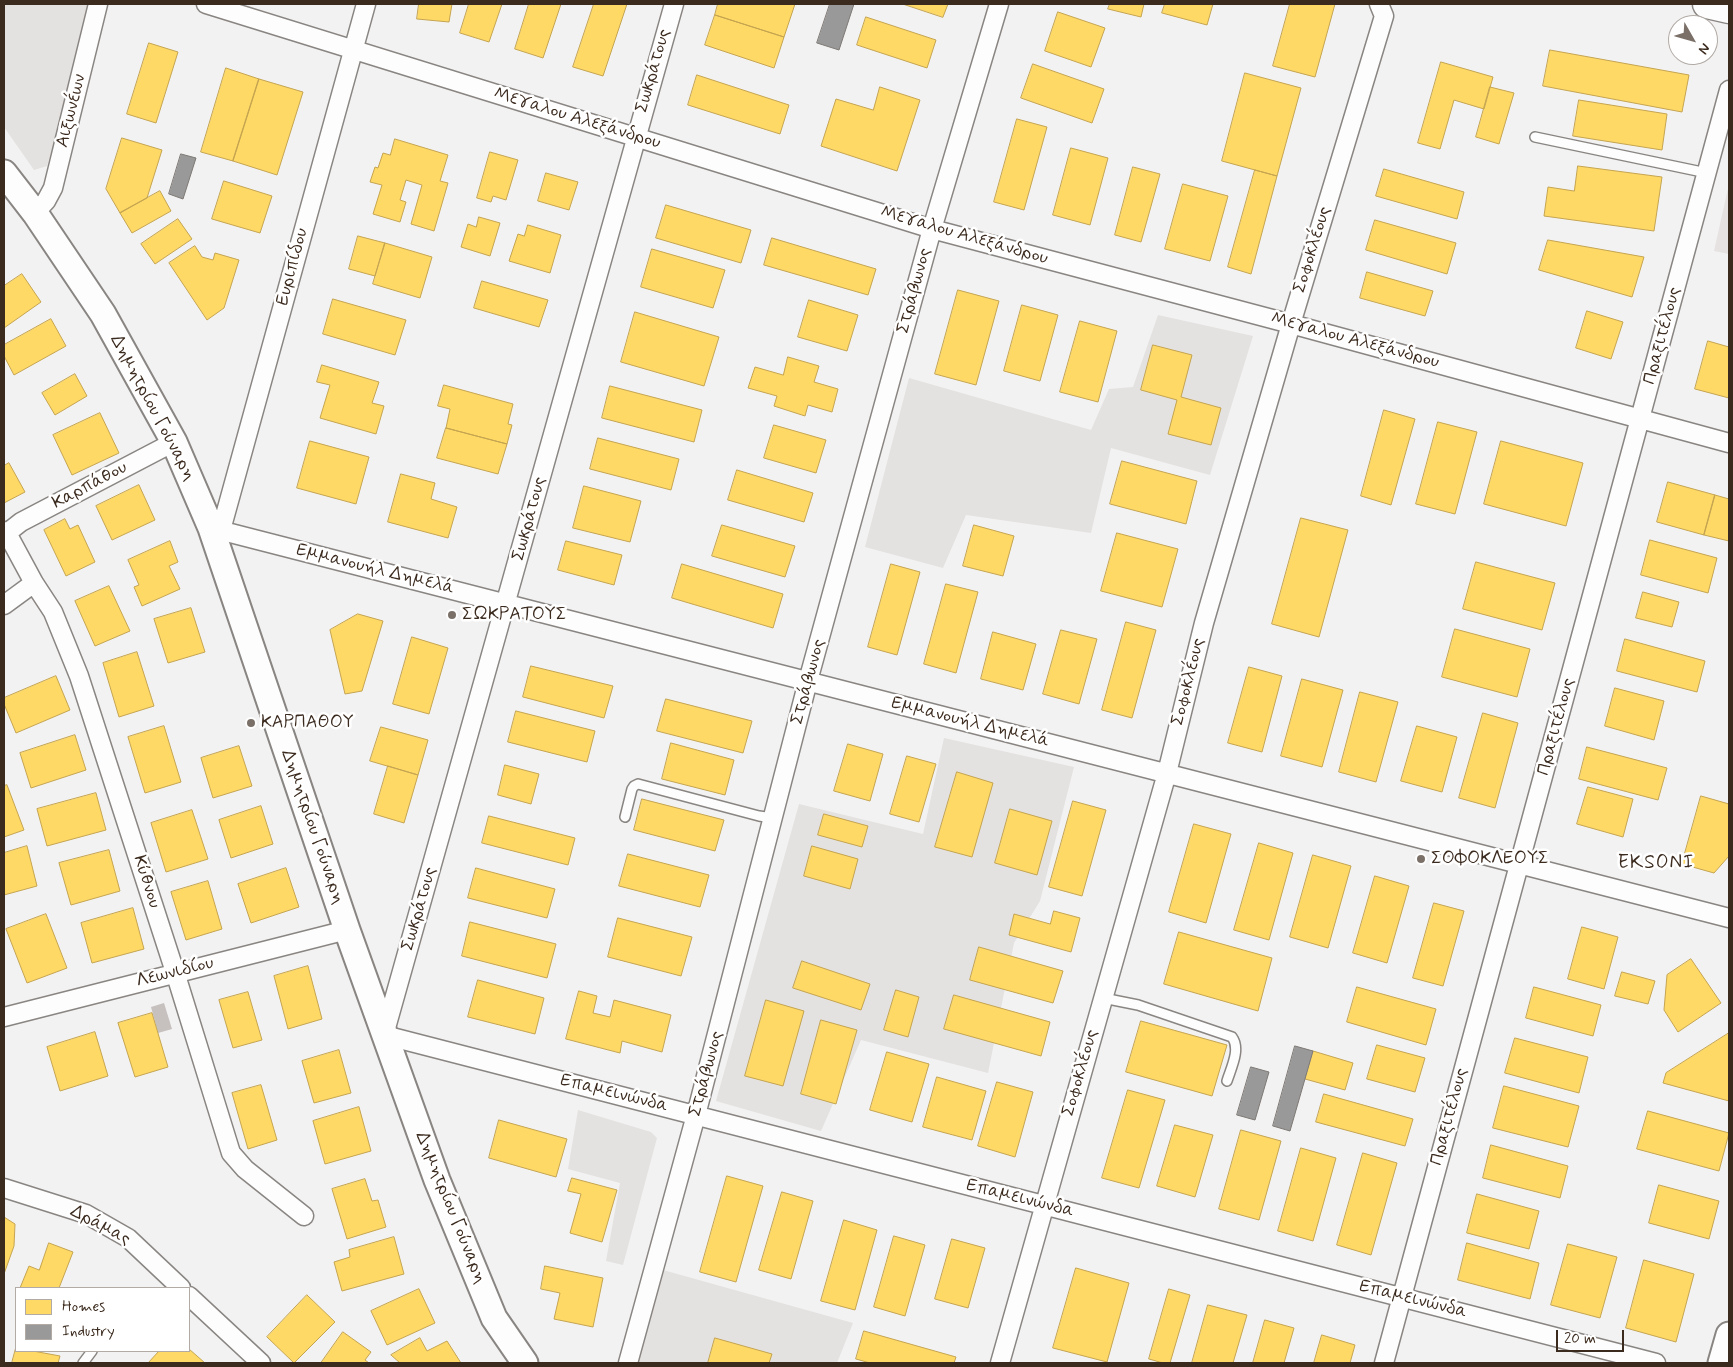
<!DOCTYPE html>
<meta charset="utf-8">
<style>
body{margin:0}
#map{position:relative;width:1733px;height:1367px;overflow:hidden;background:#f3f2f2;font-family:Mynerve,sans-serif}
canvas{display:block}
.frame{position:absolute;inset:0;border:5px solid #3b2a1e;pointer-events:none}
.legend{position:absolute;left:15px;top:1287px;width:175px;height:65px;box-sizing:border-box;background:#fff;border:1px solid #b1aaa5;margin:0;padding:6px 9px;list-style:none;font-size:15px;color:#3b2a1e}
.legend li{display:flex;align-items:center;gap:10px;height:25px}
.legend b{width:25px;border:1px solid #b1aaa5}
.north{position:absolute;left:1668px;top:15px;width:50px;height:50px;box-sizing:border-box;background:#fff;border:1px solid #b1aaa5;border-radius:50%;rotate:128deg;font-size:14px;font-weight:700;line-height:20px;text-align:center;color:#3b2a1e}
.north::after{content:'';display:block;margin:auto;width:18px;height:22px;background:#7b7068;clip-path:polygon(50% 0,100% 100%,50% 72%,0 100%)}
.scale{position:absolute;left:1556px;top:1330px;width:68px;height:22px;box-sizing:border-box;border:2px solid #3b2a1e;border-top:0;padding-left:6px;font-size:15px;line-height:18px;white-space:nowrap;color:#3b2a1e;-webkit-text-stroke:4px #fff;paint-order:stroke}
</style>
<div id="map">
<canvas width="1733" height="1367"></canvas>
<div class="frame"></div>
<ul class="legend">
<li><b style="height:14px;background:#ffd966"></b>Homes</li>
<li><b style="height:14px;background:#999"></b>Industry</li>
</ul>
<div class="north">N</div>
<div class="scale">20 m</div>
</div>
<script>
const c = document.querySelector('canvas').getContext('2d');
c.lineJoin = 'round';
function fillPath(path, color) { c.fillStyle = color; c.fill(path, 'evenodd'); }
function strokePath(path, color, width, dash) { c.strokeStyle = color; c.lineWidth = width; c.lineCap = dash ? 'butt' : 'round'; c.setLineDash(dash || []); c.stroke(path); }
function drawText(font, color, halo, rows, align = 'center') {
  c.font = font + ' Mynerve,sans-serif'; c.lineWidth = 5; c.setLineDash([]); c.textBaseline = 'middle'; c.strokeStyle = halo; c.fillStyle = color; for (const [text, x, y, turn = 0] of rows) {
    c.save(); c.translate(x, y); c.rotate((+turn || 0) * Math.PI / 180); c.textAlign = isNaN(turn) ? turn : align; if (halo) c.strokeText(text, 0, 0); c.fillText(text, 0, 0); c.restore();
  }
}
fillPath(new Path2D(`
 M1729 184V254L1714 251Z`), '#e5e2e1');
fillPath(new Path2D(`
 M4 4H89L93 13 47 166 34 170 4 127Z
 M1158 315 1253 336 1210 475 1111 448 1091 533 966 515 943 568 865 547 909 378 1091 430 1109 389 1133 387Z
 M944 738 1074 767 1040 901 1014 943 988 1073 861 1040 821 1131 716 1101 799 804 923 834Z
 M578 1110 651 1132 657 1138 623 1265 606 1261 620 1183 568 1169Z
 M663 1270 853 1323 837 1363H637Z`), '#e4e2e0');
fillPath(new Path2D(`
 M164 1003 172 1029 158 1033 151 1007Z`), '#c6c0be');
const homes = new Path2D(`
 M419 4H452L449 22 417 19Z
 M469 4H502L489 42 460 33Z
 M529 4H561L543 58 515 49Z
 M594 4H627L603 76 573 67Z
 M718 4H795L784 37 715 15Z
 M903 4H948L943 17Z
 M1110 4H1144L1141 17 1108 9Z
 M1165 4H1213L1207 25 1162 13Z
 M1290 4H1335L1315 77 1273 66Z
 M1058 12 1105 28 1091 67 1045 51Z
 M715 15 784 37 774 68 705 45Z
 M866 17 936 40 927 68 857 45Z
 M149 43 178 52 156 123 127 114Z
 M1550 50 1689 75 1682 112 1543 86Z
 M1441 62 1493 77 1484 109 1454 100 1440 149 1418 143Z
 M1033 64 1104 89 1092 123 1021 98Z
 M226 68 259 79 233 161 201 152Z
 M1245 73 1301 88 1277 176 1222 161Z
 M697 75 789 105 780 134 688 105Z
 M259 79 303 92 277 175 233 161Z
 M880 87 920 100 897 171 821 146 836 99 873 110Z
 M1490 87 1514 93 1499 144 1476 137Z
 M1579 100 1667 114 1662 150 1573 136Z
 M1017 119 1047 127 1024 210 994 202Z
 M122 138 162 150 147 198 120 213 106 189Z
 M395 139 448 155 440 181 448 183 434 231 411 224 422 185 406 180 400 200 406 202 400 222 373 214 382 185 370 182 375 167 378 168 383 153 390 155Z
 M1071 148 1108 158 1090 225 1053 215Z
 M490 152 518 160 506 200 493 196 491 202 477 198Z
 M1578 166 1662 177 1654 231 1544 216 1548 187 1574 191Z
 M1133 167 1160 174 1141 242 1115 235Z
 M1384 169 1464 192 1457 219 1376 196Z
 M1255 170 1277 176 1251 274 1228 267Z
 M546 173 578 182 569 210 538 201Z
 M224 181 272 196 260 233 212 219Z
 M1183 184 1228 196 1210 261 1165 249Z
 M160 191 171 211 132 233 120 213Z
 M666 205 751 230 741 263 656 238Z
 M479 217 500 223 490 256 461 247 468 224 476 227Z
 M178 219 192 239 155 264 141 244Z
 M1375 220 1456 243 1447 274 1366 250Z
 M528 225 561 235 550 273 509 261 518 234 524 236Z
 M358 236 385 243 375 276 349 269Z
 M772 238 876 269 868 295 764 265Z
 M1548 240 1644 257 1632 297 1539 270Z
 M385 243 432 257 420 298 373 284Z
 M195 246 202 257 213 260 215 253 239 260 224 308 207 320 169 263Z
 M652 249 725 270 713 308 641 287Z
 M1367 272 1433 291 1425 316 1360 298Z
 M22 274 41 302 4 328V286Z
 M482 281 548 300 539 327 474 308Z
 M958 290 999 301 976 385 935 374Z
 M333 299 406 320 395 355 323 334Z
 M809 300 858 315 847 351 798 337Z
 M1022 305 1058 315 1040 381 1004 371Z
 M1587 311 1623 322 1611 359 1576 348Z
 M635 312 719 337 704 386 621 362Z
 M51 319 66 346 14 375 4 356V345Z
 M1080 321 1117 331 1098 402 1060 392Z
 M1708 341 1729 347V398L1695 389Z
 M1153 345 1192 355 1181 397 1221 408 1211 445 1168 434 1177 400 1141 390Z
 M788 357 819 366 814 382 838 389 832 412 808 405 805 416 774 406 777 396 748 388 755 367 783 375Z
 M322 365 379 382 372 403 384 406 376 434 320 418 330 385 317 382Z
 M75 374 87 396 55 415 42 393Z
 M444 385 513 404 508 424 512 425 507 444 446 428 450 409 438 406Z
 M610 386 702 410 694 442 602 418Z
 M1384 410 1415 419 1391 505 1361 496Z
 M100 413 119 453 72 475 53 435Z
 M1438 422 1477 432 1455 514 1416 504Z
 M774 425 826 440 816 473 764 458Z
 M446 428 507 444 498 474 437 458Z
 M598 438 679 459 671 490 590 469Z
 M310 441 369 457 356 504 297 488Z
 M1501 441 1583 463 1566 526 1484 504Z
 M1122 461 1197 481 1186 524 1110 504Z
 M9 463 25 492 4 503V466Z
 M737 470 813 493 804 522 728 500Z
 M401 474 435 483 431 499 457 507 448 538 388 522Z
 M1668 482 1715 495 1704 535 1657 522Z
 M139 485 155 520 112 540 96 506Z
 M584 486 641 501 630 542 573 528Z
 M1715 495 1729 499V541L1704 535Z
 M1301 518 1348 530 1319 637 1272 624Z
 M65 519 70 529 78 525 95 562 66 576 44 530Z
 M722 525 795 546 785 577 712 556Z
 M974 525 1014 536 1003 576 963 566Z
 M1117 533 1178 549 1162 607 1101 591Z
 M1650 540 1717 558 1708 593 1641 575Z
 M170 541 178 562 169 566 180 589 142 606 134 587 139 585 128 560Z
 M566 541 622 555 614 585 558 570Z
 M1476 562 1555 583 1542 630 1463 609Z
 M682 564 783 594 773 628 672 598Z
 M891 564 920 572 897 655 868 647Z
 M946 584 978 592 956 673 924 664Z
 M109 586 130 631 95 646 75 601Z
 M1643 592 1679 602 1672 627 1636 618Z
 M191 608 205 652 168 663 154 619Z
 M358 614 383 621 362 691 345 694 330 630Z
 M1126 622 1156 630 1132 718 1102 710Z
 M1455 629 1530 649 1517 697 1442 677Z
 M1061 630 1097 639 1079 704 1043 694Z
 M993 632 1036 644 1023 690 981 679Z
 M412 637 448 648 429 714 393 704Z
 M1625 639 1705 661 1697 692 1617 671Z
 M137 652 154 706 119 717 103 663Z
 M531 666 613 686 604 718 523 697Z
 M1249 667 1282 676 1262 752 1228 743Z
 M56 676 70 710 16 733 4 704V698Z
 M1302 679 1343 690 1322 767 1281 756Z
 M1615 688 1664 701 1654 740 1605 726Z
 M1360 692 1398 702 1376 782 1339 772Z
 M666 699 752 721 743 753 657 731Z
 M516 711 595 731 587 762 508 742Z
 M1483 713 1518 723 1495 808 1459 798Z
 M164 726 181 782 145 793 128 737Z
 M1417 726 1457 737 1442 792 1401 781Z
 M381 727 428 740 418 775 370 761Z
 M75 735 86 770 31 788 20 753Z
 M671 743 734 760 725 795 662 779Z
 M848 744 883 754 870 801 834 791Z
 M239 746 252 786 213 798 201 758Z
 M1587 747 1667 768 1658 800 1579 779Z
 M907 756 936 764 919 822 890 814Z
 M505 765 539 774 531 804 498 795Z
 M388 766 418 775 404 823 374 814Z
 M957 772 993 783 972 857 935 847Z
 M7 785 24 830 4 837V786Z
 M1588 787 1633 799 1623 837 1577 824Z
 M96 793 106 830 47 846 37 809Z
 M1701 796 1729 804V856L1714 873 1682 864Z
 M642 799 724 820 715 851 634 830Z
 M1073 801 1106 810 1082 896 1049 887Z
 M261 806 273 844 231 858 219 820Z
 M1010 809 1052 821 1037 875 995 863Z
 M192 810 208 859 166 872 151 823Z
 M824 814 868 826 862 847 818 835Z
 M489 816 575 838 568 865 482 843Z
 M1194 824 1231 834 1206 923 1169 912Z
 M1259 843 1293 853 1269 940 1234 930Z
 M27 846 37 886 4 895V853Z
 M812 846 858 859 850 889 804 876Z
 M109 850 120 891 71 905 59 863Z
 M628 854 709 875 700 907 619 886Z
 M1313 855 1351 866 1328 948 1290 937Z
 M286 868 299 907 251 923 238 884Z
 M476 868 555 889 547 918 468 898Z
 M1375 876 1409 886 1387 963 1353 953Z
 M208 881 222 929 186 940 171 892Z
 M1434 903 1464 911 1443 986 1413 978Z
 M133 908 144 949 92 963 81 923Z
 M1054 911 1080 918 1071 952 1009 935 1014 914 1050 924Z
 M46 914 67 968 27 983 6 929Z
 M618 918 692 937 681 976 608 957Z
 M470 922 556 944 547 978 462 956Z
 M1582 927 1618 937 1604 989 1568 979Z
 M1179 932 1272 958 1258 1011 1164 984Z
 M979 947 1063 971 1053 1003 970 980Z
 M1691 959 1721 1003 1678 1032 1664 1010 1667 975Z
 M802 961 870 984 861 1010 793 988Z
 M308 966 322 1019 288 1029 274 976Z
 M1622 972 1655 981 1648 1004 1615 996Z
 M478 980 544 998 535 1034 468 1017Z
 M1357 987 1436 1009 1426 1045 1347 1022Z
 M1534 987 1601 1005 1593 1036 1526 1018Z
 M896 990 919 997 908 1037 884 1030Z
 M579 991 597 996 593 1013 610 1017 614 1000 671 1015 662 1052 622 1041 620 1053 566 1039Z
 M248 992 262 1040 233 1048 219 1000Z
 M954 995 1050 1022 1041 1056 944 1029Z
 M766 1000 804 1011 783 1086 745 1076Z
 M152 1013 168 1067 135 1077 118 1023Z
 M821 1020 857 1030 836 1104 801 1094Z
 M1141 1021 1227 1045 1212 1096 1126 1072Z
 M95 1032 108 1076 60 1091 47 1047Z
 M1729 1033V1101L1663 1083 1666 1073Z
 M1515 1038 1588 1057 1579 1093 1505 1073Z
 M1377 1045 1425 1058 1415 1092 1367 1079Z
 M339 1050 351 1093 314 1103 302 1061Z
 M1313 1051 1353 1063 1345 1090 1305 1079Z
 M887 1052 929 1064 912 1122 870 1110Z
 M937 1077 986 1091 972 1140 923 1127Z
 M997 1082 1033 1092 1015 1157 978 1146Z
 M261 1085 277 1140 248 1149 232 1093Z
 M1504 1086 1579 1106 1568 1147 1493 1128Z
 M1128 1090 1165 1100 1139 1188 1102 1178Z
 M1324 1094 1413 1119 1405 1146 1316 1122Z
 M359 1107 371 1151 325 1164 313 1121Z
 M1648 1111 1729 1133 1719 1171 1637 1149Z
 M499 1120 567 1139 556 1177 489 1158Z
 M1175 1125 1213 1135 1195 1197 1157 1186Z
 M1241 1130 1281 1141 1259 1220 1219 1209Z
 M1491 1145 1568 1166 1560 1198 1483 1178Z
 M1301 1148 1336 1158 1313 1241 1278 1231Z
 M1363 1153 1397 1163 1371 1255 1337 1245Z
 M727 1176 763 1186 736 1282 700 1272Z
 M572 1178 617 1190 602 1242 570 1233 581 1194 568 1191Z
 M365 1179 372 1201 378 1200 386 1227 347 1239 332 1189Z
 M1659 1185 1719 1201 1709 1239 1649 1223Z
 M782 1192 813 1201 791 1279 759 1270Z
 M1477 1194 1539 1211 1529 1249 1467 1233Z
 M4 1217 15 1224 14 1246 4 1274Z
 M844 1220 877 1230 855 1310 821 1301Z
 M894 1236 925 1245 905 1316 874 1307Z
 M394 1237 404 1274 342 1291 334 1262 350 1257 349 1250Z
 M952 1239 985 1248 968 1308 935 1299Z
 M49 1243 73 1252 59 1288H20L29 1266 39 1270Z
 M1467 1243 1539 1263 1530 1299 1458 1280Z
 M1568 1244 1617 1257 1600 1318 1551 1305Z
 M1644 1260 1694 1274 1676 1342 1626 1328Z
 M545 1266 603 1278 593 1327 554 1319 560 1293 541 1289Z
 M1076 1268 1129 1283 1107 1362 1053 1348Z
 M419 1289 435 1323 387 1345 371 1311Z
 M1169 1289 1190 1295 1170 1363H1163L1149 1359Z
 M307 1295 335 1322 294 1363 267 1337Z
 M1208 1305 1247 1315 1233 1363H1192Z
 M1265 1320 1294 1328 1284 1363H1253Z
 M864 1331 956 1357 954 1363H870L856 1359Z
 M343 1332 371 1352 365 1360 369 1363H321Z
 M1322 1335 1355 1345 1350 1363H1314Z
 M420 1338 427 1351 447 1341 461 1363H400L391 1355Z
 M715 1338 772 1354 769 1363H708Z
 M16 1347V1351H33L60 1356 58 1363H12Z
 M189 1349 205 1363H148L159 1351H189Z`);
fillPath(homes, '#ffd966');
strokePath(homes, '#c4a450', 1);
const industry = new Path2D(`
 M830 4H854L839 50 817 43Z
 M181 154 196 158 183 199 169 194Z
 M1295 1046 1313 1051 1290 1131 1273 1126Z
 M1251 1067 1269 1072 1255 1120 1237 1115Z`);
fillPath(industry, '#999');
strokePath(industry, '#7d7874', 1);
const lane = new Path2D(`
 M1535 137 1707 173
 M625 817 632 789 634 786 638 784 759 816 773 818
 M1103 998 1138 1005 1232 1037C1241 1049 1231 1068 1227 1081
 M83 1363 92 1351`);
const street = new Path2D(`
 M206 4 932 229 1291 324 1729 443
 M674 4 384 1035 1656 1363
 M35 213 46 201 53 188 98 4
 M211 528 1729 918
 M221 530 366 4
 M4 531 7 533 34 583 53 612 79 676 175 972 231 1153 245 1169 304 1216
 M7 533 21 522 174 442
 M4 605 34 583
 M4 1017 347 930
 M4 1188 86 1214 128 1238 181 1288
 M189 1296 261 1363
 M628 1363 696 1115 808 681 932 229 999 4
 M1000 1363 1167 773 1204 623 1291 324 1384 16 1379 4
 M1384 1363 1729 90`);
const secondary = new Path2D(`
 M4 173 35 213 103 314 174 442 211 528 347 930 437 1180 494 1318 525 1363
 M1721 1363 1729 1335`);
const primary = new Path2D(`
 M1707 4 1729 9`);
strokePath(lane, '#898582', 12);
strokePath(street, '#898582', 21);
strokePath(secondary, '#898582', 29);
strokePath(primary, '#898582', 31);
strokePath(lane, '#fdfdfd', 9);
strokePath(street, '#fdfdfd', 18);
strokePath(secondary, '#fdfdfd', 25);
strokePath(primary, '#fdfdfd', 28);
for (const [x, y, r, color] of [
 [452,615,5,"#7b7068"],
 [251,723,5,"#7b7068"],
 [1421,859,5,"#7b7068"]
]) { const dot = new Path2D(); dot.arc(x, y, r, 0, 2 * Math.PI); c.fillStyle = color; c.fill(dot); strokePath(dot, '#fff', 2); }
drawText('18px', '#3b2a1e', '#fff', [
 ["Σωκράτους",654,71,-74],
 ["Αιξωνέων",72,111,-76],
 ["Μεγαλου Αλεξάνδρου",577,119,17],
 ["Μεγαλου Αλεξάνδρου",964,236,16],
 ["Σοφοκλέους",1313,250,-73],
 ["Ευριπίδου",293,267,-75],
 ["Στράβωνος",915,291,-75],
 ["Πραξιτέλους",1663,336,-75],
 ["Μεγαλου Αλεξάνδρου",1355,341,15],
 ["Δημητρίου Γούναρη",152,408,62],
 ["Καρπάθου",90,486,-28],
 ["Σωκράτους",530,519,-75],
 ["Εμμανουήλ Δημελά",375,570,14],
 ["Στράβωνος",809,682,-75],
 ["Σοφοκλέους",1189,682,-76],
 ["Εμμανουήλ Δημελά",970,723,14],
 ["Πραξιτέλους",1557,727,-75],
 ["Δημητρίου Γούναρη",312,827,71],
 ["Κύθνου",146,882,72],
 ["Σωκράτους",420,909,-74],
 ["Λεωνιδίου",175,973,-14],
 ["Σοφοκλέους",1081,1073,-74],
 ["Στράβωνος",707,1074,-75],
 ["Επαμεινώνδα",614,1094,14],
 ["Πραξιτέλους",1450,1117,-75],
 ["Επαμεινώνδα",1020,1199,14],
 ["Δημητρίου Γούναρη",450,1208,68],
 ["Δράμας",100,1226,28],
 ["Επαμεινώνδα",1413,1300,14]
]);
drawText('18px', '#3b2a1e', '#fff', [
 ["ΣΩΚΡΑΤΟΥΣ",462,615],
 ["ΚΑΡΠΑΘΟΥ",261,723],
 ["ΣΟΦΟΚΛΕΟΥΣ",1431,859]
], 'left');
c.letterSpacing = '1px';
drawText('19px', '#3b2a1e', '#fff', [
 ["EKSONI",1656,864]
]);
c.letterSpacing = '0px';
</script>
